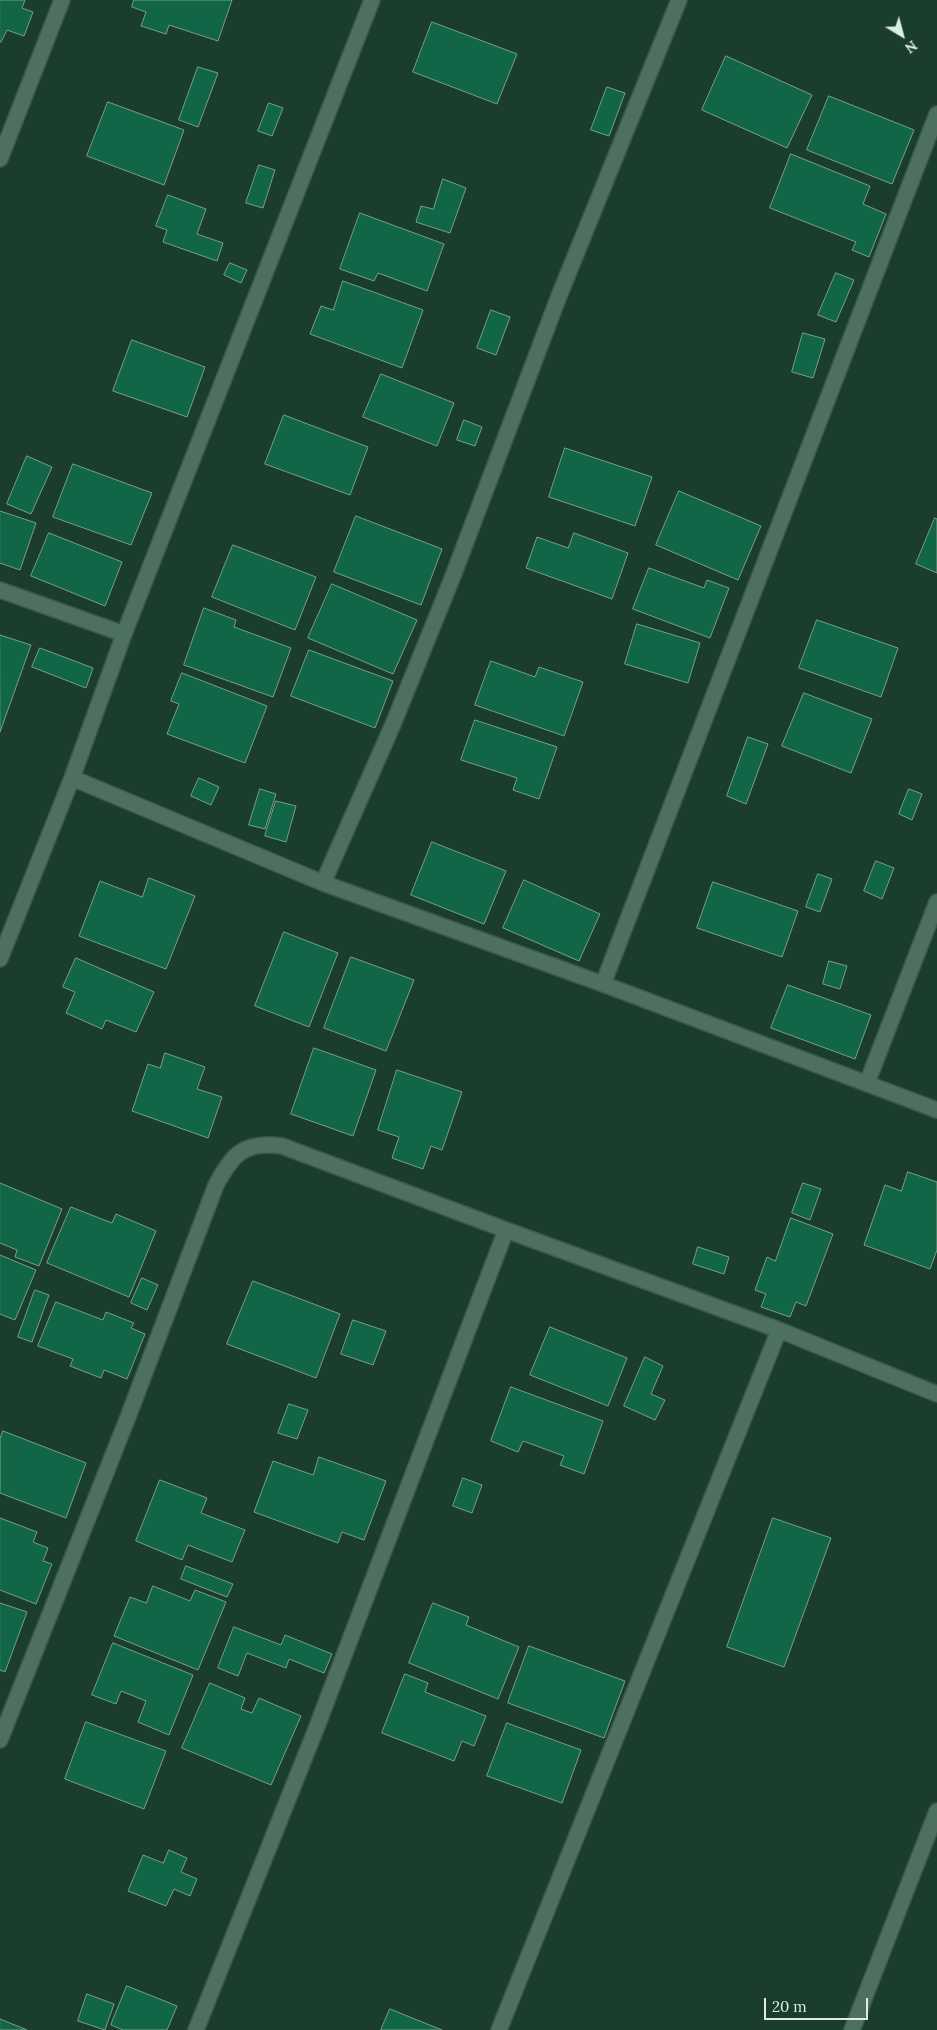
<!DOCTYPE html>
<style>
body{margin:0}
#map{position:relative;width:937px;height:2030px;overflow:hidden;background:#1b3d2e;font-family:Lora,serif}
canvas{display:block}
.north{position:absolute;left:877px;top:10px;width:50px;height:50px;-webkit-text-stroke:4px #1b3d2e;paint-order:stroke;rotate:143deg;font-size:14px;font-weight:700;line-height:20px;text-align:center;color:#dceee4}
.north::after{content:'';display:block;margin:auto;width:18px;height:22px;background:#dceee4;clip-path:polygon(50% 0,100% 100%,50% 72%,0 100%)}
.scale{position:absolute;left:764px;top:1998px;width:104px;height:22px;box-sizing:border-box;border:2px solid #dceee4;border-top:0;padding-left:6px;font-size:15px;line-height:18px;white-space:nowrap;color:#dceee4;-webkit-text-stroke:4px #1b3d2e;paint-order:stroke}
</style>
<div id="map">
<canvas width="937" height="2030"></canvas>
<div class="north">N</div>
<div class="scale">20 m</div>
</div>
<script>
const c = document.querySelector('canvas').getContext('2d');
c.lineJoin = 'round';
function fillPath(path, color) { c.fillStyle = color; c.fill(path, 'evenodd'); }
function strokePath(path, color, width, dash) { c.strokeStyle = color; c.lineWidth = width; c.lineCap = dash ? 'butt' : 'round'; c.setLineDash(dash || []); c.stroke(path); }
const building = new Path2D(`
 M0 0H25L22 8 33 12 24 36 7 30 1 42H0Z
 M134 0H232L218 41 169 25 166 34 141 26 146 12 132 7Z
 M432 22 517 54 497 104 413 72Z
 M726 56 812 95 787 148 702 110Z
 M198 67 218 73 198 127 179 120Z
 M607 87 625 93 609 136 591 130Z
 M829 96 914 130 892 184 807 150Z
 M108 102 184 130 164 185 87 156Z
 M269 103 283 108 272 136 258 131Z
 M791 154 870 186 863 204 886 214 869 257 852 250 856 242 770 208Z
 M259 165 275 170 263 208 246 203Z
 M443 179 466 188 450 233 416 222 421 206 433 209Z
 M168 195 206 209 197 234 223 243 217 261 163 242 167 230 156 226Z
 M360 213 444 244 427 291 378 273 374 281 340 269Z
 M230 263 247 270 241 283 224 275Z
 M836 273 854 280 836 322 818 315Z
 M343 281 423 310 402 368 310 334 321 306 333 310Z
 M491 310 510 317 496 355 477 348Z
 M803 333 825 339 813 378 792 372Z
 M132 340 205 367 187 417 113 391Z
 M381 374 454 403 437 446 363 417Z
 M284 415 368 447 350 495 265 464Z
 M464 420 482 427 475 446 457 440Z
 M565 448 652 477 635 526 549 497Z
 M27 456 52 467 31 514 7 504Z
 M73 464 152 493 131 545 53 517Z
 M679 491 761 526 738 580 656 545Z
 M0 511 36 523 20 570 0 563Z
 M356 516 442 549 421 605 334 572Z
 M935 518 937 519V573L916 564Z
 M49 533 122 562 105 606 31 576Z
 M574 533 628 553 612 599 526 568 537 537 568 548Z
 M233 545 316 577 295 630 212 597Z
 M649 568 704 588 707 580 729 588 710 638 633 609Z
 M332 584 417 620 393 674 308 638Z
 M204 608 236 620 234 627 291 648 273 697 184 665Z
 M817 620 898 648 881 697 799 668Z
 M637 624 700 643 688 683 625 664Z
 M0 635 31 645 0 732Z
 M40 648 93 668 86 688 32 667Z
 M309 650 393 681 375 728 291 696Z
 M491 661 535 677 539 667 583 682 564 736 475 705Z
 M182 673 267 706 245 763 167 734 179 704 171 701Z
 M804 693 872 719 851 773 782 746Z
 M475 720 557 747 539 799 513 790 517 778 461 760Z
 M748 737 768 744 746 804 727 796Z
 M199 778 219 787 211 805 191 796Z
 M260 789 276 794 265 829 249 825Z
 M909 789 922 794 912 820 899 814Z
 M276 801 296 806 286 842 265 836Z
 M432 842 506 871 484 924 411 895Z
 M876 861 894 868 882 899 864 891Z
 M818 874 832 879 820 912 806 907Z
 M149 878 195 896 166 969 79 936 100 881 142 897Z
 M524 880 600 914 579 961 503 928Z
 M713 882 798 911 782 957 697 928Z
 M284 932 338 953 309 1027 255 1006Z
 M351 957 414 980 386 1051 324 1028Z
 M76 958 154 992 136 1032 106 1020 102 1029 66 1013 75 992 63 987Z
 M829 961 847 966 840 989 823 984Z
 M788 985 871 1015 855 1059 771 1028Z
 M314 1048 376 1070 353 1136 291 1114Z
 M165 1053 205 1067 197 1089 222 1097 208 1138 132 1111 148 1064 160 1068Z
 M397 1070 462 1092 442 1150 431 1146 423 1169 392 1158 399 1137 378 1130Z
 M908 1172 937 1182V1250L930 1269 864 1245 885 1185 901 1191Z
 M0 1183 62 1209 39 1266 15 1257 17 1250 0 1243Z
 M803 1183 821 1189 810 1220 792 1213Z
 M71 1207 112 1223 116 1214 156 1231 129 1297 47 1263Z
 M791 1218 833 1234 806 1306 796 1302 790 1317 761 1307 766 1294 755 1290 767 1257 775 1261Z
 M698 1247 729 1257 724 1274 693 1264Z
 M0 1255 36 1270 15 1320 0 1314Z
 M142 1278 158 1285 147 1310 131 1303Z
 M253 1281 340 1314 316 1378 227 1344Z
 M35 1290 49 1295 32 1342 18 1337Z
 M56 1302 103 1320 106 1312 134 1323 131 1328 145 1334 127 1379 104 1370 101 1378 70 1366 73 1359 38 1346Z
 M353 1320 386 1331 373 1365 341 1354Z
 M550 1327 627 1358 608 1406 530 1375Z
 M645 1357 663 1366 651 1394 665 1400 655 1420 624 1406Z
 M511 1387 603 1421 584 1474 560 1465 564 1456 523 1441 518 1452 491 1441Z
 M289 1404 308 1410 297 1439 278 1433Z
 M3 1431 86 1463 66 1518 0 1493V1439Z
 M319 1457 386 1481 364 1540 342 1532 338 1543 254 1512 273 1461 313 1475Z
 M463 1478 482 1485 472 1513 453 1506Z
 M160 1480 207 1498 201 1513 245 1530 232 1562 188 1545 182 1560 136 1541Z
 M0 1518 37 1532 33 1542 48 1548 43 1561 52 1564 36 1604 0 1590Z
 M773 1518 831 1538 784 1667 727 1647Z
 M186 1566 233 1584 227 1597 181 1579Z
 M153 1586 190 1601 195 1590 226 1602 198 1670 114 1636 130 1597 146 1603Z
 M0 1603 27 1612 5 1672 0 1670Z
 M433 1603 469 1617 466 1625 519 1647 498 1699 409 1663Z
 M234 1627 281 1645 285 1635 332 1654 324 1673 289 1659 286 1668 247 1653 238 1676 218 1668Z
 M113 1643 193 1675 169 1735 138 1722 146 1701 121 1691 116 1704 92 1695Z
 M529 1646 625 1681 604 1738 508 1703Z
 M405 1674 428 1683 425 1692 486 1716 474 1746 462 1741 454 1761 382 1733Z
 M210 1683 245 1698 241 1709 252 1713 259 1698 301 1716 271 1785 182 1748Z
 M86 1722 166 1751 144 1809 65 1779Z
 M507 1723 581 1750 562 1803 487 1776Z
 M169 1850 187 1858 181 1872 197 1879 190 1896 174 1889 166 1906 128 1891 143 1855 163 1863Z
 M127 1986 177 2006 167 2030H123L111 2025Z
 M87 1994 114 2004 105 2030 78 2021Z
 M390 2009 442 2030H381Z
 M0 2019 27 2030H0Z`);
fillPath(building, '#116647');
strokePath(building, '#7a9e8c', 1);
const street = new Path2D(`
 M0 159 62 0
 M0 590 124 634
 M72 778 323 883 603 984 937 1110
 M323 883 394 722 453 576 559 296 679 0
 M0 959 72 778 124 634 372 0
 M603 984 937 114
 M867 1083 937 902
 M0 1740 128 1417 216 1185C233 1153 245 1141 282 1146L506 1230
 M196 2030 316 1729 506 1230 779 1330 937 1394
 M499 2030 779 1330
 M852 2030 937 1811`);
strokePath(street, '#3a584c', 18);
strokePath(street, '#4e705f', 15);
</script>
